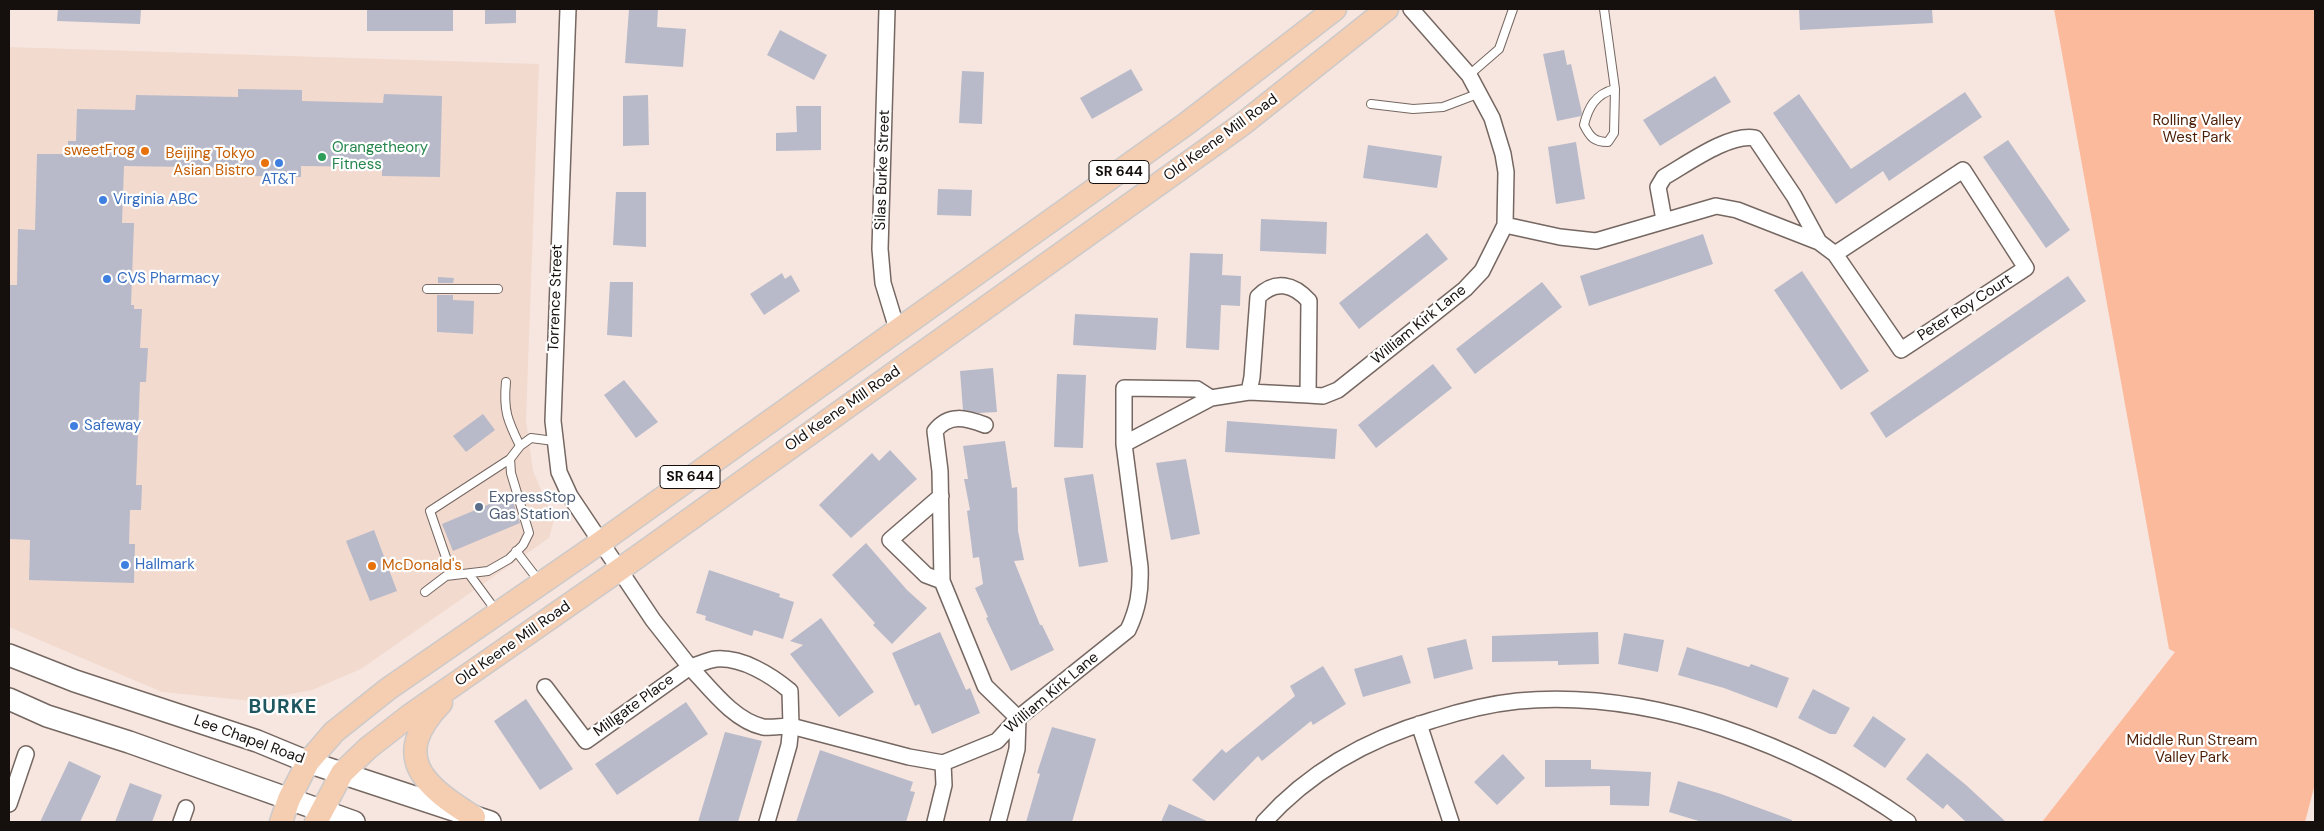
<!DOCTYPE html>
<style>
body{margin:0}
#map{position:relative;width:2324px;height:831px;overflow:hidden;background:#f7e6df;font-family:"DM Sans",sans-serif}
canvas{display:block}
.frame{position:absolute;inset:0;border:10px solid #150f0d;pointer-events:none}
</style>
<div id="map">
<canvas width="2324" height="831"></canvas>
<div class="frame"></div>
</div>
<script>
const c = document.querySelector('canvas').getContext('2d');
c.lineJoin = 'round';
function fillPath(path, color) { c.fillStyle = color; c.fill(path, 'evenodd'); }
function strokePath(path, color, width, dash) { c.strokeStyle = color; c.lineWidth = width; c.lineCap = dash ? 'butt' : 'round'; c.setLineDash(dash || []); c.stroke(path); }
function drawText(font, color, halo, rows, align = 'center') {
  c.font = font + ' "DM Sans",sans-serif'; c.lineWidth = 4.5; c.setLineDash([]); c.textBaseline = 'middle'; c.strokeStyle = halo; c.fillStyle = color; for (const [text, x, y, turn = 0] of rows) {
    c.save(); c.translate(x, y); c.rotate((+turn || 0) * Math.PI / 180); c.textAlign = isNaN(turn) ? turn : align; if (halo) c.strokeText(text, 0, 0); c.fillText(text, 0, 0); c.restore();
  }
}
fillPath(new Path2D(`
 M9 47 539 64 526 420 533 471 554 520 549 538 361 669 312 690 252 701 162 692 9 627Z`), '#f2dacf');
fillPath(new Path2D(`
 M2054 9H2315V784L2305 822H2042L2175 652 2169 649Z`), '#fcba9c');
fillPath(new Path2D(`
 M58 9H141L140 24 57 21Z
 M367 9H453V31H367Z
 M485 9H516V23L485 24Z
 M629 9H658L657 27 686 29 683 67 625 63Z
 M1799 9H1932L1933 23 1800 30Z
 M780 30 827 55 814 80 767 55Z
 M1564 50 1567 65 1571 64 1582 113 1581 116 1557 121 1543 54Z
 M1131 69 1143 90 1092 119 1080 98Z
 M962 71 984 72 982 124 959 123Z
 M1715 76 1731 102 1660 146 1643 120Z
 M238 89 302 90V101L383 103 384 94 442 96 440 177 382 176V167L301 166V177L253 176V168L124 166 122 223H134L131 305H134V309H142L140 348H148L146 382H140L136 485H142L141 510H130L129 544H135L134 583 29 580 30 540 9 539V285H17L18 229 35 230 37 154H68V141H76L77 109 135 110 136 95 238 97Z
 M1965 92 1982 117 1889 181 1883 171 1836 204 1773 113 1799 94 1851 169Z
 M648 95 649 145 623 146V96Z
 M796 106H821V150L776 151V133L797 132Z
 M2008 140 2070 230 2046 248 1983 157Z
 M1576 142 1585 199 1556 204 1548 147Z
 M1368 145 1442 156 1437 188 1363 178Z
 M938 189 972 190 971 216 937 215Z
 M616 192H646V247L613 245Z
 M1261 219 1327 222 1326 254 1260 251Z
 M1427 233 1448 259 1359 329 1339 303Z
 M1703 234 1713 264 1589 306 1580 276Z
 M1190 253 1223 254 1222 275 1241 276 1240 306 1221 305 1219 350 1186 348Z
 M1802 271 1869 371 1841 390 1774 290Z
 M782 273 785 279 791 275 800 291 764 315 750 294Z
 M2068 276 2086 301 1886 438 1870 413Z
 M438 277 454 278 453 283H438Z
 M610 282H633L632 337 607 335Z
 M1542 282 1562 307 1475 374 1456 349Z
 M437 295H453V300L474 301 473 334 437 332Z
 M1075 314 1158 318 1156 350 1073 345Z
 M1433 364 1452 388 1376 448 1358 425Z
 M993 368 997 412 979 413 963 410 960 371Z
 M1057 374 1086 375 1083 448 1054 447Z
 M624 380 658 422 636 438 604 395Z
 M483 414 495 430 466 452 453 436Z
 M1227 421 1337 429 1335 459 1225 452Z
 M1005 441 1012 488 1017 487 1018 531 1024 560 1014 561 1040 625H1042L1054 650 1011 671 986 618 988 617 975 588 983 584 979 557 973 558 971 541 967 511 970 510 964 479H968L963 446Z
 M890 450 917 479 851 538 819 505 872 453 879 461Z
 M1186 459 1200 534 1171 540 1156 463Z
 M1093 474 1108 562 1079 567 1064 478Z
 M511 495 520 523 453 551 442 524Z
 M374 530 397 591 370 601 346 541Z
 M866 543 907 590 927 608 892 644 873 625 875 623 832 575Z
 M709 570 780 594 779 597 794 602 783 639 754 630 752 636 705 620 706 616 696 613Z
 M821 618 874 692 839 717 790 654 803 645 790 641Z
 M940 632 966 690 970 688 980 713 932 734 919 704 915 706 892 653Z
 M1598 632 1599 664 1558 665V661L1492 662V636Z
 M1624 633 1664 640 1658 672 1618 664Z
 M1466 639 1473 669 1434 679 1427 648Z
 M1687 647 1749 667 1751 664 1789 678 1777 708 1724 688 1678 675Z
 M1402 655 1411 683 1363 697 1354 669Z
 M1323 666 1346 704 1313 725 1311 721 1262 761 1258 756 1214 801 1192 780 1222 749 1226 753 1295 696 1290 686Z
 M1813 689 1850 708 1836 734H1830L1798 718Z
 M526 699 573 769 540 790 494 721Z
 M686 702 708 734 617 795 595 764Z
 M1873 716 1906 739 1885 768 1853 746Z
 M1052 727 1096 739 1072 822H1026L1040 774 1037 773Z
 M725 732 762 741 738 822H698Z
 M820 750 913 782 910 791 915 792 906 822H796Z
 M1927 753 1966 785 2006 822H1966L1947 804 1943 809 1906 779Z
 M1503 754 1525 778 1497 805 1474 782Z
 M1545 760H1591V769L1651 772 1649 806 1610 805V786L1545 787Z
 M69 761 101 776 80 822H40Z
 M1678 781 1721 794 1792 820V822H1702L1669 812Z
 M130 783 162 795 152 822H115Z
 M1169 804 1209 822H1161Z`), '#b8bac9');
const service = new Path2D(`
 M1604 9 1615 89 1614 133 1608 142C1594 142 1590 137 1584 125 1588 108 1595 94 1615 89
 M1469 75 1499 49 1513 9
 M1371 104 1413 109 1443 107 1480 93
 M427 289H498
 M506 382C503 411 508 421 520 446
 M516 551 539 581
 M469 574 497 612
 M452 575 430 511 510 459
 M425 592 446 576 488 571 509 559 523 545 529 533 511 473 510 459 520 446 531 438 554 441`);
const minor = new Path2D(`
 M568 9 553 421 559 472 570 496 653 620 690 667C698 665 707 660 716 659 742 657 771 675 790 691L791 726 909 757 943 763 997 741 1018 718 1128 630C1138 609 1141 591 1140 567L1124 444V388L1197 389 1211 398 1249 392 1308 395 1309 301C1294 284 1275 279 1258 297L1252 377 1249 392
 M887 9 880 249 883 283 897 329
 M1664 220 1658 187 1664 177C1687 164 1729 133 1755 138L1794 196 1819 242
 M1505 225 1560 237 1596 241 1716 206 1737 210 1819 242 1835 254 1901 350 2026 268 1963 170 1835 254
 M1308 395 1323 396 1338 390 1465 289 1482 271 1505 225 1506 172 1503 154 1492 118 1469 75 1411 9
 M1124 444 1211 398
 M941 496 890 540 926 575 942 581 985 686 1018 718 1017 749 998 822
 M942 581 940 471 935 431C949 413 966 418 985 425
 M545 687 586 741 690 667C710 688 733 720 763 727 771 728 782 726 791 726L789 745 767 822
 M1419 724 1451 822
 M9 804 26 754
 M181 822 186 808
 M935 822 944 785 943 763
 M1264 822C1310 771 1367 739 1433 720 1461 711 1489 704 1518 701 1653 689 1799 745 1908 822`);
const secondary = new Path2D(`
 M9 655 75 681 257 741 308 762 490 822
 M9 699 47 716 129 742 354 822`);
const primary = new Path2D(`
 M441 703C389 757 424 786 474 817
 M281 822 289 799 308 762 334 732 388 689 601 542 1186 124 1335 9
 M316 822 342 773 368 748 409 716 619 570 1244 123 1387 9`);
strokePath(service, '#756761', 10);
strokePath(minor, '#756761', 18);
strokePath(secondary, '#756761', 24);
strokePath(primary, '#cccaca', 25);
strokePath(service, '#fff', 8);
strokePath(minor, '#fff', 15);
strokePath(secondary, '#fff', 21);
strokePath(primary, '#f5cdb1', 22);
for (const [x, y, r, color] of [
 [145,151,5,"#e8710a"],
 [322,157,5,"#2e9e5b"],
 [265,163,5,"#e8710a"],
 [279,163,5,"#3f7fe0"],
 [103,200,5,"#3f7fe0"],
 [107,279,5,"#3f7fe0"],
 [74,426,5,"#3f7fe0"],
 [479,507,5,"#5c6f8a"],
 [125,565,5,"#3f7fe0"],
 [372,566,5,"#e8710a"]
]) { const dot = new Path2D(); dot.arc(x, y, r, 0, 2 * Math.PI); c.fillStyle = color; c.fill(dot); strokePath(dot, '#fff', 2); }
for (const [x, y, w] of [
 [1119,172,60],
 [690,477,60]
]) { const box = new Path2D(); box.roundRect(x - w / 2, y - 11.5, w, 23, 4); c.fillStyle = '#fff'; c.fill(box); strokePath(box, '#150f0d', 1); }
drawText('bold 14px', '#150f0d', null, [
 ["SR 644",1119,172],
 ["SR 644",690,477]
]);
drawText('15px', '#4c1e05', '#fff', [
 ["Rolling Valley",2197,121],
 ["West Park",2197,138],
 ["Middle Run Stream",2192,741],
 ["Valley Park",2192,758]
]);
drawText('15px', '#150f0d', '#fff', [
 ["Old Keene Mill Road",1221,138,-36],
 ["Silas Burke Street",883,170,-88],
 ["Torrence Street",556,298,-88],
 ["Peter Roy Court",1965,308,-33],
 ["William Kirk Lane",1419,325,-39],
 ["Old Keene Mill Road",843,409,-35],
 ["Old Keene Mill Road",513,644,-35],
 ["William Kirk Lane",1052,693,-40],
 ["Millgate Place",634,706,-36],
 ["Lee Chapel Road",249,740,20]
]);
drawText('15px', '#27864d', '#fff', [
 ["Orangetheory",332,148],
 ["Fitness",332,165]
], 'left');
drawText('15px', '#c56008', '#fff', [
 ["sweetFrog",135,151],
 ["Beijing Tokyo",255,154],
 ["Asian Bistro",255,171],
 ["McDonald's",382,566,"left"]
], 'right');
drawText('15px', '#366cbe', '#fff', [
 ["AT&T",279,180,"center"],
 ["Virginia ABC",113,200],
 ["CVS Pharmacy",117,279],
 ["Safeway",84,426],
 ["Hallmark",135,565]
], 'left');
drawText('15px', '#4e5e75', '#fff', [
 ["ExpressStop",489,498],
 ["Gas Station",489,515]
], 'left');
c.letterSpacing = '1px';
drawText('bold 20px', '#1e5760', '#fff', [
 ["BURKE",283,708]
]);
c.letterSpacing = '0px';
</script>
